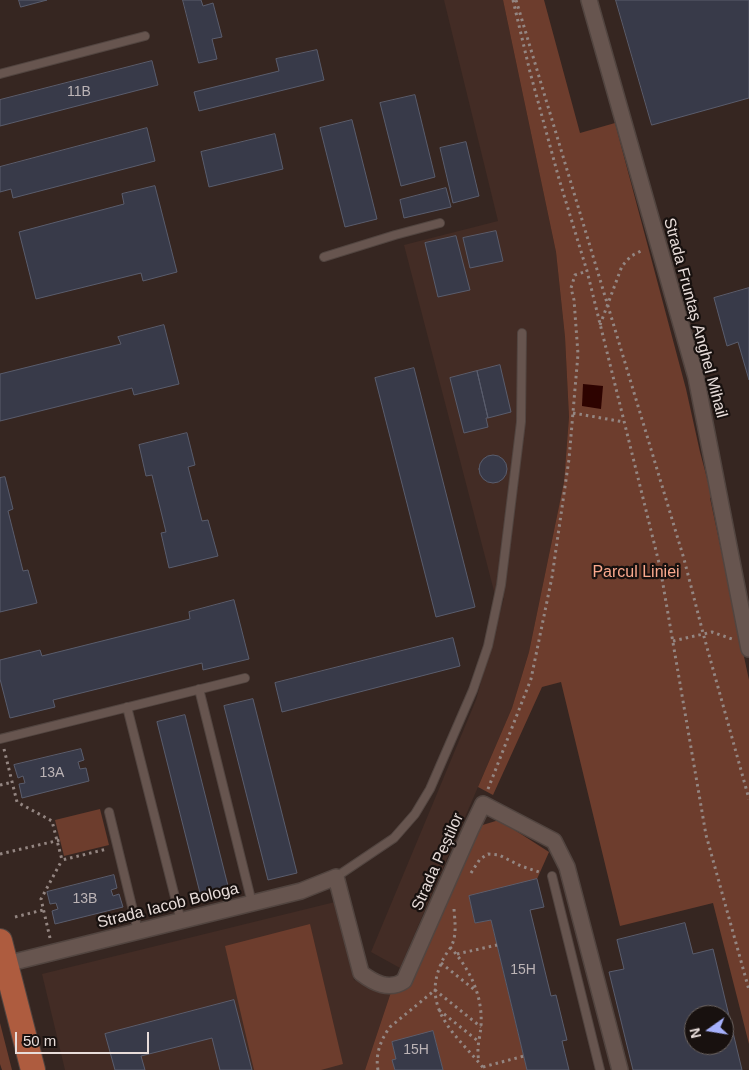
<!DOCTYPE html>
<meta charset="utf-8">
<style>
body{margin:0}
#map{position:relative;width:749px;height:1070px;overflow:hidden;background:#362621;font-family:Helvetica,sans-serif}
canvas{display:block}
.north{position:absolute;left:684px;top:1005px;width:50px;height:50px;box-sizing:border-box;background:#18110f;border:1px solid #6b6360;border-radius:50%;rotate:257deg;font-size:14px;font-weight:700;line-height:20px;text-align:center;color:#e8ddda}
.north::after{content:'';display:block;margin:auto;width:18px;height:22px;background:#a6b1fc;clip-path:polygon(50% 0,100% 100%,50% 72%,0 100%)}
.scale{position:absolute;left:15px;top:1032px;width:134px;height:22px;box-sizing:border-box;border:2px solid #e8ddda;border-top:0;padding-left:6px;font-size:15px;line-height:18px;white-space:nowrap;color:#e8ddda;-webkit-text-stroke:4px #18110f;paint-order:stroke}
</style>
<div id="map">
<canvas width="749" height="1070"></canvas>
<div class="north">N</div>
<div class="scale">50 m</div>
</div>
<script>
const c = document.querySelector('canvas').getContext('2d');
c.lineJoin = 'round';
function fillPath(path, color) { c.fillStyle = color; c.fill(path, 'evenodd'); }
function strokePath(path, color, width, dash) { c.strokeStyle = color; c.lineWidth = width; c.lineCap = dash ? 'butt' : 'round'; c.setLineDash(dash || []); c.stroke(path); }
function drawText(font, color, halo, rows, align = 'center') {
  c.font = font + ' Helvetica,sans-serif'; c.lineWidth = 4.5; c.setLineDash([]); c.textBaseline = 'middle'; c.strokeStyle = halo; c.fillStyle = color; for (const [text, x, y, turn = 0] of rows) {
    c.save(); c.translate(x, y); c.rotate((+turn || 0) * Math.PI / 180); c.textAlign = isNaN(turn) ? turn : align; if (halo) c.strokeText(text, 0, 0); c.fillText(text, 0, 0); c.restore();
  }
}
fillPath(new Path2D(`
 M444 0H503L556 252 565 337 569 417 564 482 529 652 512 708 400 968 371 952 476 700 504 598 495 595 404 245 498 221Z
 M335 902 354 980 391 992 365 1070H65L42 974Z`), '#432c25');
fillPath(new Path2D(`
 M503 0H544L580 133 615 123 686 389 700 452 712 497 710 498 749 680V1044L713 903 620 926 561 682 542 687 493 795 478 787 512 708 529 652 564 482 569 417 565 337 556 252Z
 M100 809 109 845 64 856 55 820Z
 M499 820 549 852 537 879 469 896 475 923 491 920 527 1070H443L433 1031 392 1042 396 1059 393 1060 395 1070H365L391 992 476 827Z
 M310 924 343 1064 321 1070H254L225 946Z
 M0 1023 12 1070H2L0 1064Z`), '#6d3d2d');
fillPath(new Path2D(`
 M583 384 603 386 601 409 582 406Z`), '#2d0300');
const building = new Path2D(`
 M19 0H47L21 7Z
 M183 0H201L203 6 213 3 222 37 212 39 217 59 199 63Z
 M616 0H749V98L652 125Z
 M317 50 324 80 199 111 194 92 279 71 276 59Z
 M152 61 158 85 0 126V100Z
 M415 95 435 177 401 186 380 103Z
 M352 120 377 219 345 227 320 128Z
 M147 128 155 161 13 198 11 189 0 192V167Z
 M275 134 283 169 209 187 201 152Z
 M466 142 479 196 453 203 440 148Z
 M155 186 177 272 143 281 141 273 36 299 19 232 124 204 122 194Z
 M446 188 451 207 404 218 400 200Z
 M496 231 503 261 470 268 463 238Z
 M456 236 470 290 438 297 425 243Z
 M749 288V380L738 342 727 346 714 298Z
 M164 325 179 384 134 395 132 388 0 421V374L121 344 118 337Z
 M500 365 511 412 488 418 477 371Z
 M414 368 475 607 436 617 375 378Z
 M477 371 488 418H486L488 427 464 433 450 378Z
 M187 433 195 465 188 467 202 521 208 520 218 556 169 568 161 533 166 532 152 475 146 476 139 445Z
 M479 469a14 14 0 1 1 28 0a14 14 0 1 1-28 0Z
 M5 477 13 509 8 511 23 571 28 570 37 603 0 612V478Z
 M234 600 249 659 203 670 202 663 53 700 55 707 10 718 0 679V660L40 650 42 656 190 619 189 612Z
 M453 638 460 666 282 712 275 683Z
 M253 699 297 873 268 880 224 706Z
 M185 715 229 890 201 897 157 722Z
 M81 749 84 760 78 762 80 769 86 768 89 781 22 798 19 784 25 783 23 776 18 778 14 765Z
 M114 875 117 888 111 890 113 896 119 894 123 907 55 924 52 911 58 909 56 903 50 904 47 892Z
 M537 879 544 907 530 910 551 996 556 995 567 1040 562 1041 569 1070H527L491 920 475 923 469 896Z
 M685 923 693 954 713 949 742 1070H633L609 972 624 969 617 940ZM694 1015H724V1045H694Z
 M234 1000 252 1070H220L212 1038 141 1056 145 1070H115L105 1034Z
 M433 1031 443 1070H395L392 1060 396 1059 392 1042Z`);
fillPath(building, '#383a49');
strokePath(building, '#5a5d6d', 1);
const lane = new Path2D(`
 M0 74 145 36
 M324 257 395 235 440 223
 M199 689 252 903
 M127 707 181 921
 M0 739 245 678
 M109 812 138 931
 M552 876 600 1070
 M336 877 394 838 415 814 430 789 473 690 488 646 501 585 521 422 522 333`);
const street = new Path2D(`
 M589 0 696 377 749 649
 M6 964 301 891 336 877 361 973C374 983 389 991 404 981L471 829 483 804 554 841 567 867 620 1070`);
const primary = new Path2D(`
 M0 941 33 1070`);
strokePath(lane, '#524540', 10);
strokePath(street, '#524540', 18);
strokePath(primary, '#524540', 26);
strokePath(new Path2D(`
 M513 0 530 72 559 179 587 271 660 567 706 835 749 990
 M516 0 684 559 703 633 749 799
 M600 325 622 266 631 256 643 250
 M573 413 624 422
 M673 641 712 632 732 639
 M4 749 17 802 52 821 62 860 107 849
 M0 785 13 782
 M488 789 531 679 552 577 569 459 578 354 574 300 571 288 575 275 587 271
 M0 854 60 840
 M471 873 480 859 488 854 499 855 521 866 542 873
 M454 909C455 923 457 935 451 947 447 953 443 958 441 964 420 1011 460 1038 485 1070
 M15 917 43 910
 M50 938 41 899 62 860
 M450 947C470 969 483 996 481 1026 480 1039 476 1048 479 1061
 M457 954 497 945
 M441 963 476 991
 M439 1010 478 1041
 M483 1067 524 1056
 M378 1070C375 1054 381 1039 390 1027L435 990 481 1027`), '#948682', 3, [2.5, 4]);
strokePath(lane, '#67554f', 8);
strokePath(street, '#67554f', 15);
strokePath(primary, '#ae5c3f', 24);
drawText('14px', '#bcb4b6', null, [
 ["11B",79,92],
 ["13A",52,773],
 ["13B",85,899],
 ["15H",523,970],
 ["15H",416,1050]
]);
drawText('16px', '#e8ddda', '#18110f', [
 ["Strada Fruntaș Anghel Mihail",695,318,75],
 ["Strada Peștilor",438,862,-66],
 ["Strada Iacob Bologa",168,906,-14]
]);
drawText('16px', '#faa98e', '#18110f', [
 ["Parcul Liniei",636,573]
]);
</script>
